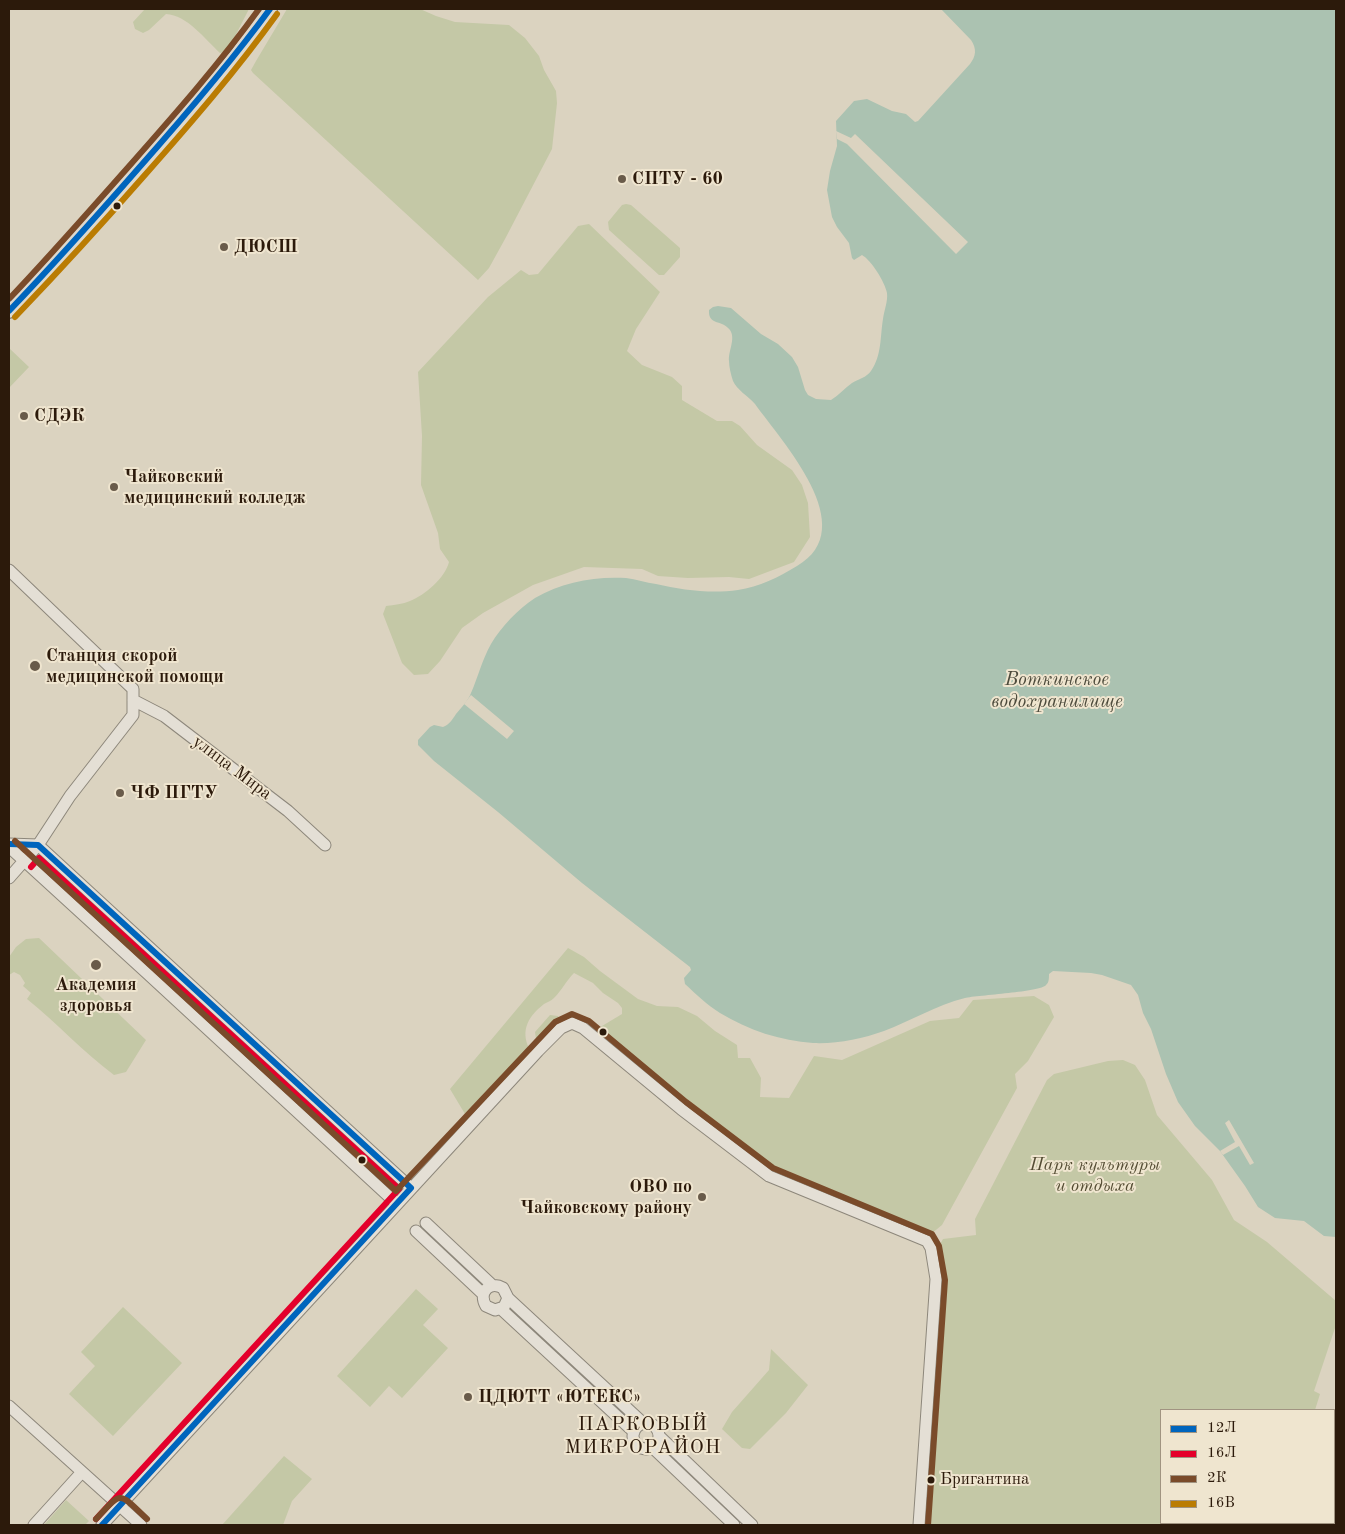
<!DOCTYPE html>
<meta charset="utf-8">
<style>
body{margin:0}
#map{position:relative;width:1345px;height:1534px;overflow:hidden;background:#dbd3c0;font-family:"Old Standard TT",serif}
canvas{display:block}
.frame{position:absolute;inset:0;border:10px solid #2c1a0b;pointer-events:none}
.legend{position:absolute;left:1160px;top:1409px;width:175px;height:115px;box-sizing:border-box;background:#efe5cf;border:1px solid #a19481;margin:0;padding:6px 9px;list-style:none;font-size:15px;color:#2c1a0b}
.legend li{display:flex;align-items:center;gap:10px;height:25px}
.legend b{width:25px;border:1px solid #a19481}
</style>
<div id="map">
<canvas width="1345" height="1534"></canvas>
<div class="frame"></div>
<ul class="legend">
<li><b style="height:6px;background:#0065bd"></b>12Л</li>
<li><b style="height:6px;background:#e4002b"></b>16Л</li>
<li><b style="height:6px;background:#7a4b2a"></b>2К</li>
<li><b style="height:6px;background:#ba7c03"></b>16В</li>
</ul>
</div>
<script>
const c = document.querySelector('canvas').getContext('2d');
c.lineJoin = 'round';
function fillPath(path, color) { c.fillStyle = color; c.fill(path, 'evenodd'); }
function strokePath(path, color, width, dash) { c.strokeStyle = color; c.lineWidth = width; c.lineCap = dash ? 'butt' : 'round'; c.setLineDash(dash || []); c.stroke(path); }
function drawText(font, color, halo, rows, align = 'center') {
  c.font = font + ' "Old Standard TT",serif'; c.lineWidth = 4; c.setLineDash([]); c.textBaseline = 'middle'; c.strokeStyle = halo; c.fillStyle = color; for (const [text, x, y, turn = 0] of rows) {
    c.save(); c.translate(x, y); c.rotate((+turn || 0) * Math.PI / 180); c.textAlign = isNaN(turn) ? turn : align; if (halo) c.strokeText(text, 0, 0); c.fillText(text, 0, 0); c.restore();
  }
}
fillPath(new Path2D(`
 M145 9H249L227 52 220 53C205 39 187 15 166 14L149 30 143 33 135 29 133 22Z
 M287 9H420L436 16 455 22 509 25 525 38 539 56 544 70 556 91 557 103 552 149 505 239 489 268 478 280 253 73 251 70 256 61Z
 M626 204 631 205 680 248V257L664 275H659L609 230 608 222 622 205Z
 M589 224 660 292 636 329 627 351 642 365 672 377 682 386V400L717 421H732L740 426 757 445 792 470 802 485 808 503 810 537 794 562 749 579 729 577 688 578 658 576 642 569 584 567 533 585 483 613 462 628 440 661 428 674 414 675 402 663 383 614 386 606C394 605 403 604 410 601 425 595 445 578 449 562L440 549 438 533 421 485 422 436 418 372 488 297 521 270 529 275 538 274 578 226Z
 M9 348 29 367 9 388Z
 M38 845 411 1188 396 1203 24 861Z
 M39 938 146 1040 126 1072 114 1075C83 1052 57 1023 27 999L31 993 23 986 25 983 20 975 14 972 9 975V957L16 947 26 939Z
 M568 948 584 957 600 971 638 999 657 1006 678 1007 697 1016 715 1031 737 1045 738 1058H750L761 1078 760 1097 789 1098 814 1056 842 1060 930 1021 959 1018 973 1000 1034 996 1049 1005 1054 1017 1028 1061 1015 1074 1017 1088 942 1225 931 1234 872 1208 824 1192 775 1170 693 1104 687 1106 592 1032 622 1014V1008L618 1003 603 993 593 983 574 973C566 981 562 990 554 998 551 1001 547 1002 544 1004 526 1018 520 1033 531 1052L471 1117 465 1114 450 1089Z
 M550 1015 558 1016 561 1022 559 1026 539 1043 536 1039 535 1032Z
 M1123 1060 1135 1065 1145 1080 1157 1115 1212 1180 1234 1220 1267 1242 1336 1301V1325L1314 1391 1320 1394 1315 1410H1161V1523H1274L1273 1525H925L938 1248 943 1239 976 1235 975 1219 1047 1080 1054 1074 1108 1061Z
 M416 1289 438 1309 423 1325 448 1348 402 1398 389 1386 370 1407 337 1376Z
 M123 1307 182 1363 113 1436 69 1394 95 1366 81 1352Z
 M771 1349 808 1385 786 1413 750 1449 742 1448 722 1429 732 1412 769 1370Z
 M284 1456 312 1479 292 1501 283 1525H222Z
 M66 1500 89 1521 85 1525H44Z`), '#c4c8a6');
fillPath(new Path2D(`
 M941 9H1336V1237L1324 1236 1304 1221 1275 1218 1258 1207 1245 1186 1220 1151 1195 1126 1178 1102 1166 1074 1151 1029 1143 1013 1138 995 1131 985 1102 975 1091 973 1053 971 1049 974C1049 978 1049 983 1046 985 1041 992 978 995 965 998 936 1005 911 1021 884 1031 862 1039 837 1044 813 1043 781 1041 748 1030 720 1013 707 1005 696 994 685 984L684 978 691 970 690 967 582 883 498 812 434 761 418 745V740L430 727 434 725 443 727C449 725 452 720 456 714 461 708 468 701 471 693 478 677 482 660 491 644 501 627 518 609 535 598 562 582 595 576 626 578 636 579 646 583 656 584 682 590 711 594 738 590 759 587 779 577 797 566 863 528 782 442 755 404 748 396 737 390 733 381 731 375 729 367 729 361 728 351 736 339 730 330 722 319 708 326 709 310L713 307 718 306 731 308 761 334 778 344 792 357 798 367 805 390 808 395 816 399 831 400C839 395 845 388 852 383 859 379 867 377 871 371 882 355 880 337 883 319 884 310 888 302 887 293 885 282 871 260 862 255L854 260 852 258 849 243 837 227 832 217 827 190 830 171 837 146 836 121 854 101 867 99 892 111 906 114 915 122 918 121 970 64C976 56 977 49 971 40Z`), '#abc2b1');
fillPath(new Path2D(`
 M836 131 851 138 855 134 968 242 956 254 847 144 837 139Z
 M471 695 514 731 507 739 464 704Z
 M1229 1120 1254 1163 1250 1165 1239 1146 1223 1155 1220 1151 1235 1142 1225 1123Z`), '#dbd3c0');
const minor = new Path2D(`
 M9 570 133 689V715L70 796 38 845 9 878
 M133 700 164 716 288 811 325 845
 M9 844 38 845 411 1188
 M9 847 149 975 396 1203
 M426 1223 492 1285
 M416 1231 483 1294
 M508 1298 504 1307 495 1310 486 1306C478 1293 489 1280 503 1288L508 1298 643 1423
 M501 1309 634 1432
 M9 1406 141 1525
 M633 1436a13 13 0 1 1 26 0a13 13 0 1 1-26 0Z
 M659 1436 752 1525
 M652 1447 734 1525
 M34 1525 82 1472
 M102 1525 538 1051 561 1028 572 1023 583 1028 681 1109 769 1176 927 1241 931 1248 936 1279 919 1525`);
const major = new Path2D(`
 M9 311 58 260 164 140 235 57 270 9`);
strokePath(minor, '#8d877b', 13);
strokePath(major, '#756e62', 16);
strokePath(minor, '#e4dfd5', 11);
strokePath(major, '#ded9ce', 14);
strokePath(new Path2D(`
 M9 311C53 265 95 218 137 170 183 118 229 65 270 9
 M9 844 38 845 411 1188 102 1525`), '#0065bd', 6);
strokePath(new Path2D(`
 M31 867 39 858 399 1189 96 1519`), '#e4002b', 6);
strokePath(new Path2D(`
 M9 299C51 255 91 209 131 164 176 113 220 63 259 9
 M15 841 396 1191 555 1022 572 1014 589 1021 686 1102 773 1168 932 1234 939 1246 945 1280 928 1525
 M96 1519C123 1490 118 1492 147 1519`), '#7a4b2a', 6);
strokePath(new Path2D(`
 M15 317C59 271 102 224 144 176 190 124 236 71 277 14`), '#ba7c03', 6);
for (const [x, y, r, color] of [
 [622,179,5,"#695b4a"],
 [117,206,4.5,"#2c1a0b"],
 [224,247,5,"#695b4a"],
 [24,416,5,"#695b4a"],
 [114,487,5,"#695b4a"],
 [35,666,6,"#695b4a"],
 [120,793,5,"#695b4a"],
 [96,965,6,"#695b4a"],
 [603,1032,4.5,"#2c1a0b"],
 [362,1160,4.5,"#2c1a0b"],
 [702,1197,5,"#695b4a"],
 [468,1397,5,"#695b4a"],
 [931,1480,4.5,"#2c1a0b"]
]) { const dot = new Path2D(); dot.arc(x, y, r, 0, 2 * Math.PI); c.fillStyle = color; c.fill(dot); strokePath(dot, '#efe5cf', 2); }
drawText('17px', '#2c1a0b', '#efe5cf', [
 ["Бригантина",940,1480]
], 'left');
drawText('bold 18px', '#2c1a0b', '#efe5cf', [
 ["СПТУ - 60",632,179],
 ["ДЮСШ",234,247],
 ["СДЭК",34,416],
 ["Чайковский",124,477],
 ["медицинский колледж",124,498],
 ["Станция скорой",46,656],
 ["медицинской помощи",46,677],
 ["ЧФ ПГТУ",130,793],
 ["Академия",96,985,"center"],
 ["здоровья",96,1006,"center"],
 ["ОВО по",692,1187,"right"],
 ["Чайковскому району",692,1208,"right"],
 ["ЦДЮТТ «ЮТЕКС»",478,1397]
], 'left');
drawText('18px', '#2c1a0b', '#efe5cf', [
 ["улица Мира",232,768,37]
]);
drawText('italic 18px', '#544c33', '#efe5cf', [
 ["Парк культуры",1095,1165],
 ["и отдыха",1095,1186]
]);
drawText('italic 19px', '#4c4a3b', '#efe5cf', [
 ["Воткинское",1057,680],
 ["водохранилище",1057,702]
]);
c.letterSpacing = '1px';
drawText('20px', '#2c1a0b', '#efe5cf', [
 ["ПАРКОВЫЙ",643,1425],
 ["МИКРОРАЙОН",643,1448]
]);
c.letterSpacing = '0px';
</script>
